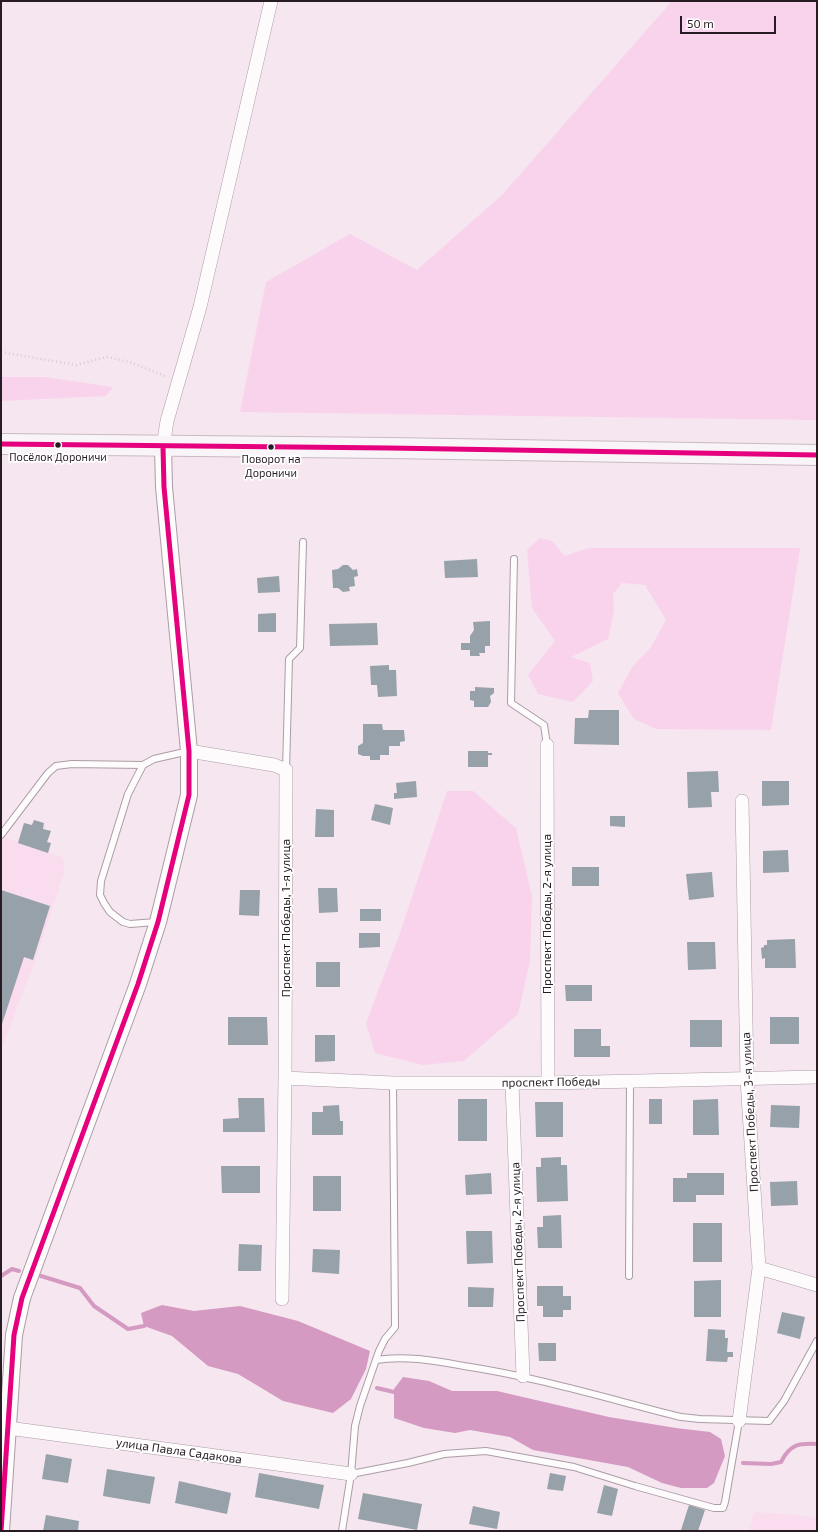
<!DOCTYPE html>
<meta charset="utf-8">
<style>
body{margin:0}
#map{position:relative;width:818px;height:1532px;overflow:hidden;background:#f6e6f0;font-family:"Exo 2",sans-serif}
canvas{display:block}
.frame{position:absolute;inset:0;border:2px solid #281c24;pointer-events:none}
.scale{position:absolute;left:680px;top:16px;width:96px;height:18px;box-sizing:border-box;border:2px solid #281c24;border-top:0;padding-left:5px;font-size:12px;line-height:14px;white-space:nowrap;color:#281c24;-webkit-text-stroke:3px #fff;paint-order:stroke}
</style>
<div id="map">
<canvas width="818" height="1532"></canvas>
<div class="frame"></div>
<div class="scale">50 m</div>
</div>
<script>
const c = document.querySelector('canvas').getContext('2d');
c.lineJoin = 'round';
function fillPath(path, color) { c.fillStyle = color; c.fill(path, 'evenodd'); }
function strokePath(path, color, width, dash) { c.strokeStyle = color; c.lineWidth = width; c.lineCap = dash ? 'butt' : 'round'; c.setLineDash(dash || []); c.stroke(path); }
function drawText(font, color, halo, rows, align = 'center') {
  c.font = font + ' "Exo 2",sans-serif'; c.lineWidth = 3.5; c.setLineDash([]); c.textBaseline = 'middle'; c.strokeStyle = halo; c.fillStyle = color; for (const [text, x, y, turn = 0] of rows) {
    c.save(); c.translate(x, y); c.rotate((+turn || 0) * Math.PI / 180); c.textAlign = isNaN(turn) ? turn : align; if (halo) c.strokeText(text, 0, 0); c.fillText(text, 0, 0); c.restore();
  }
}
fillPath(new Path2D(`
 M34 820 44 823 43 829 51 831 47 841 51 843 48 852 63 858 64 872 36 958 1 1050V836L18 842 24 823 32 825Z
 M754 1512 796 1515 817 1518V1531H749Z`), '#f9dcee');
fillPath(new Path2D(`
 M672 1H817V420L240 412 266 282 350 234 417 270 503 194Z
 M1 377H45L113 387 106 396 1 401Z
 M540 538 552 541 565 556 588 548H800L771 730 656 729 634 719 618 693 633 666 651 647 666 620 645 585 622 583 613 594 614 611 608 639 571 657 590 663 593 681 573 702 538 694 528 675 555 641 532 608 527 550Z
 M447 791H473L516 828 532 896 530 961 518 1014 464 1061 423 1065 375 1053 366 1023 400 933Z`), '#f9d3ec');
fillPath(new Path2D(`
 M162 1305 194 1311 240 1306 298 1321 370 1351 366 1369 351 1399 333 1413 283 1401 238 1374 208 1366 172 1336 144 1326 141 1313Z
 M403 1377 429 1381 452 1391H497L609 1417 676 1428 710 1432 721 1439 725 1456 714 1483 707 1488H681L662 1483 628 1467 533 1450 510 1437 470 1430 455 1433 424 1428 394 1418V1389Z`), '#d49ac1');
strokePath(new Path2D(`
 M1 1276 12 1269 19 1271
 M41 1276 80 1288 94 1306 128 1329 144 1326
 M377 1388 394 1392
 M743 1463 771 1464 781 1462C790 1444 799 1443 817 1444`), '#d49ac1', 4);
fillPath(new Path2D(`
 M477 559 478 577 445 578 444 561Z
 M343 565H348L353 570 357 569 358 576 354 577 355 586 349 587 350 591 343 592 338 588H333L332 570 338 569Z
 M279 576 280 592 258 593 257 578Z
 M276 613V632H258V614Z
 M490 621V646H485V653H479L480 656H470V650H461V643H470V636L474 630 473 622Z
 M377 623 378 645 330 646 329 624Z
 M389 665V670H396L397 696 378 697 377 685H371L370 666Z
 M475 687 494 688V693L490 696 491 702 488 707H474V701L470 700V691H475Z
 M589 710H619V745L574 744 575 718H588Z
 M363 724H382L383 730H404L405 741 400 742V746H389V755H380V760H370V756H363L358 754V746L363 743Z
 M468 751H488V753H492V755H488V767H468Z
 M718 771 719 792H711L712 807 688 808 687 772Z
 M416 781 417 797 394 799V793H397L396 783Z
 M762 781H789V805L762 806Z
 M375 804 393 808 390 825 371 820Z
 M316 809 334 810V837H315Z
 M610 816H625V827L610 826Z
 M34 820 44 823 43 829 51 831 47 842 51 843 48 853 18 843 24 823 32 825Z
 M788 850 789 872 763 873V851Z
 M572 867H599V886H572Z
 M712 872 714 897 689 900 686 874Z
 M318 888H337L338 912 319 913Z
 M1 890 50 906 33 960 24 957 1 1027Z
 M240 890H260L259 916 239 915Z
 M360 909H381V921H360Z
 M359 933H380V947L359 948Z
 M795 939 796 968H765V958L762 959 761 948 764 947V945H767V940Z
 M687 942H715L716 969 688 970Z
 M316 962H340V987H316Z
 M565 985H592V1001H566Z
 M228 1017H267L268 1045H228Z
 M770 1017H799V1044H770Z
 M690 1020H722V1047H690Z
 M574 1029H601V1046H610V1057H574Z
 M315 1035H335V1061L315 1062Z
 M238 1098H264L265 1132H223V1119L239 1118Z
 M458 1099H487V1141H458Z
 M649 1099H662V1124H649Z
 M718 1099 719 1135H693V1100Z
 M535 1102H563V1137H536Z
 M339 1105 340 1121H343V1135H312V1112H323V1106Z
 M771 1105 800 1106 799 1128 770 1127Z
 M561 1157V1165H567L568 1201 537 1202 536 1167H541V1158Z
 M221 1166H260V1193H222Z
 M491 1173 492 1194 466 1195 465 1175Z
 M687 1173H724V1195H696V1202H673V1178H687Z
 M313 1176H341V1211H313Z
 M797 1181 798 1205 771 1206 770 1182Z
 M561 1215 562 1248H538L537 1227H543V1216Z
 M693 1223H722V1262H693Z
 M466 1231H492L493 1263 467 1264Z
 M239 1244 262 1245 261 1271H238Z
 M313 1249 340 1250 339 1274 312 1272Z
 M721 1280V1317H694V1281Z
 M537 1286H563V1296H571V1310H563V1317H543V1306H537Z
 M468 1287 494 1288 493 1307H468Z
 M782 1312 805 1317 800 1339 777 1333Z
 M708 1329 725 1330V1338H728L727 1352H733V1357H728L727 1362 706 1361Z
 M538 1343H556V1361H539Z
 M46 1454 72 1459 68 1483 42 1479Z
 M107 1469 155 1477 150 1504 103 1496Z
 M259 1473 324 1485 319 1509 255 1497Z
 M550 1473 566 1476 563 1491 547 1489Z
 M179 1481 231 1493 227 1514 175 1503Z
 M604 1485 618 1489 612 1516 597 1513Z
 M363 1493 422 1504 417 1530 358 1519Z
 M689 1505 705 1510 698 1531 681 1530Z
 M473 1506 500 1512 497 1529 469 1524Z
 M46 1515 79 1521 78 1531H43Z`), '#96a1aa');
const service = new Path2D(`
 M514 559 511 703 544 725 547 745
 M143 765 128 794 101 881 100 895 104 903 110 912 123 922 130 924 156 922
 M286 770 289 659 300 648 303 542
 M1 835 48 773 56 766 72 764 143 765 154 759 189 751
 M629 1276 630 1082
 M376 1360C405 1355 436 1361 464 1366 537 1377 609 1399 681 1417L700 1419 769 1421 784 1401 817 1341
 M351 1474 408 1463 444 1454 486 1451 574 1467 635 1486 714 1508H723L725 1502 739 1421
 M342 1531 351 1474 355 1426 360 1406 379 1351 385 1339 395 1327 393 1083`);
const minor = new Path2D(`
 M163 447 167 421 200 307 271 1
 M547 745 548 1083
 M189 751 274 765 286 770 285 1078 282 1299
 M285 1078 393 1083H548L817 1077
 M512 1083 523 1376
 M759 1268 817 1285
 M739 1421 759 1268 747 1079 742 801
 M8 1428 351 1474`);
const tertiary = new Path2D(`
 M1 1531 14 1335 22 1298 138 984 158 922 189 795V751L164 487 163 447`);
const primary = new Path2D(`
 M1 444 389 448 817 455`);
strokePath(service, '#aa9da5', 8);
strokePath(minor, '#aa9da5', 14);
strokePath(tertiary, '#aa9da5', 18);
strokePath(primary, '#c9bac4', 22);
strokePath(new Path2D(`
 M1 352 76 365 107 357 130 362 167 377`), '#d3ced1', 2.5, [1, 3]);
strokePath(service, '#fefbfd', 6);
strokePath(minor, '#fefbfd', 13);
strokePath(tertiary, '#fefbfd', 16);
strokePath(primary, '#f9f4f8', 20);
strokePath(new Path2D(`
 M1 444 389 448 817 455
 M1 1531 14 1335 22 1298 138 984 158 922 189 795V751L164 487 163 447`), '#e5007d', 5);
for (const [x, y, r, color] of [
 [58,445,3.5,"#281c24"],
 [271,447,3.5,"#281c24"]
]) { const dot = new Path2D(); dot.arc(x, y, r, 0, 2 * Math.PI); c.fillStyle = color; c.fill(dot); strokePath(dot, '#fff', 1.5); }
drawText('11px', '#281c24', '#fff', [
 ["Посёлок Дороничи",58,457],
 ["Поворот на",271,459],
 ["Дороничи",271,473]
]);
drawText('12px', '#281c24', '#fff', [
 ["Проспект Победы, 2-я улица",547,914,-90],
 ["Проспект Победы, 1-я улица",286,918,-90],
 ["проспект Победы",551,1082,-1],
 ["Проспект Победы, 3-я улица",750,1112,-93],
 ["Проспект Победы, 2-я улица",518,1242,-92],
 ["улица Павла Садакова",179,1451,8]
]);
</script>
